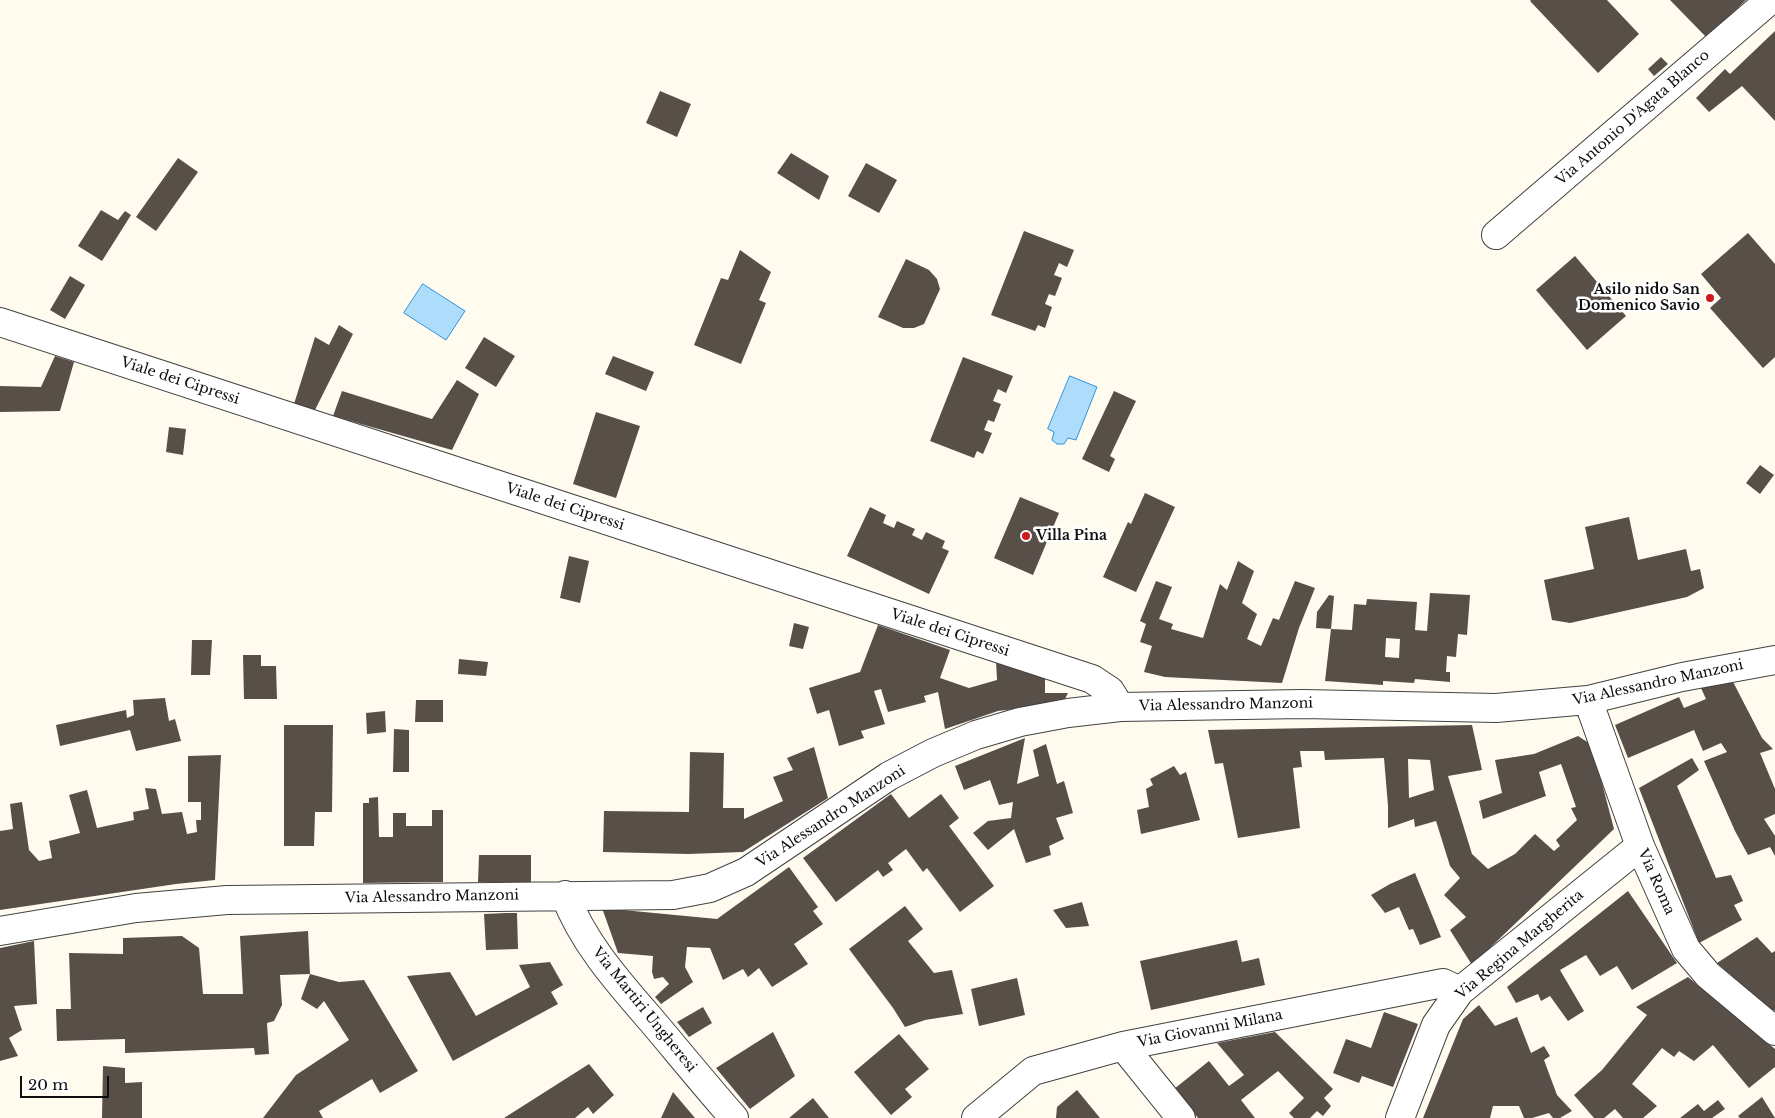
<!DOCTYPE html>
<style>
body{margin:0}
#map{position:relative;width:1775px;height:1118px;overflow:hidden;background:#fffcef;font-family:"Libre Baskerville",serif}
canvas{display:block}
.scale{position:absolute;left:20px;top:1076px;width:89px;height:22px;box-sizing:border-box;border:2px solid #0e0e0e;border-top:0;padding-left:6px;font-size:15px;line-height:18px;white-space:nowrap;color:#0e0e0e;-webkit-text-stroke:4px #fff;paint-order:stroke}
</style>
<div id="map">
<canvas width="1775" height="1118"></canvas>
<div class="scale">20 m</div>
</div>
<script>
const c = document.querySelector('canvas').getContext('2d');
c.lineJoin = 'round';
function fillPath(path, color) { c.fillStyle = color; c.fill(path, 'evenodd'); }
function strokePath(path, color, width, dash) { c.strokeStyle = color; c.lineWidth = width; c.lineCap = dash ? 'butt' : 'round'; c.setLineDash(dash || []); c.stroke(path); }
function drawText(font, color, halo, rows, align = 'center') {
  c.font = font + ' "Libre Baskerville",serif'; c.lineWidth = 5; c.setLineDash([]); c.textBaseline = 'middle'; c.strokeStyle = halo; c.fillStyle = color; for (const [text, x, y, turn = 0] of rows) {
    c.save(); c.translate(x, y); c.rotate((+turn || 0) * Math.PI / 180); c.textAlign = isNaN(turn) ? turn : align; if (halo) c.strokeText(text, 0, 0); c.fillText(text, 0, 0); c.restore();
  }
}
const water = new Path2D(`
 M423 284 465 311 446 340 404 313Z
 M1070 376 1097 387 1076 440 1068 438 1064 444H1057L1052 440 1054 432 1048 429Z`);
fillPath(water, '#aeddfc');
strokePath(water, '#2f91da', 1);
fillPath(new Path2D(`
 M1531 0H1607L1639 34 1598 73 1530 1Z
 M1670 0H1746L1707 38Z
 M1775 31V121L1742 86 1709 112 1696 98 1725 69 1730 74Z
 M1661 57 1668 64 1654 76 1648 69Z
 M660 91 691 104 677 137 646 123Z
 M791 153 829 176 819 200 777 173Z
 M178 158 198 172 156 231 136 217Z
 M866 163 897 180 879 213 848 196Z
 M101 210 118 220 125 211 131 215 102 261 78 246Z
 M1024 231 1074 250 1067 267 1059 263 1054 275 1062 278 1055 296 1049 294 1045 304 1052 307 1045 328 1038 325 1035 331 991 315Z
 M1748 233 1775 264V357L1763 368 1710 308 1721 298 1701 274Z
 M740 250 771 272 759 300 766 303 741 364 694 345 721 278 728 280Z
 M1575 256 1626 316 1587 350 1536 290Z
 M906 259 929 270 937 279 940 289 924 324 914 328H903L878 317Z
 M70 276 85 285 65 319 50 310Z
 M339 325 353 334 315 410 294 404 315 337 329 345Z
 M484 337 515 356 496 387 465 368Z
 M55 356 74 362 60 411 0 412V386L41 387Z
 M613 356 654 372 646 391 605 374Z
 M963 357 1013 376 1006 393 998 389 993 401 1001 404 994 422 988 420 984 430 992 433 983 454 977 451 974 458 930 441Z
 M457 380 479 394 452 450 333 416 342 391 432 419Z
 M1114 391 1136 401 1110 456 1115 459 1109 472 1082 459Z
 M596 412 640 426 616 498 573 484Z
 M169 427 186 429 183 455 166 452Z
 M1760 465 1774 475 1760 494 1746 483Z
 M1145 493 1175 507 1136 592 1103 577 1128 522 1131 524Z
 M1020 497 1059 513 1033 575 994 558Z
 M870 507 886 515 883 523 894 528 897 521 915 529 912 535 922 540 926 532 945 541 942 548 949 551 929 594 847 556Z
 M1629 517 1638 560 1686 549 1691 571 1700 569 1704 588 1687 597 1570 623 1552 620 1544 580 1594 569 1585 527Z
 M569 556 589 561 580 603 560 598Z
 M1238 561 1254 571 1242 603 1257 614 1247 639 1261 646 1273 618 1279 620 1295 581 1315 588 1299 628 1282 683 1165 677 1144 672 1152 646 1140 642 1146 624 1140 621 1156 581 1172 587 1159 619 1173 624 1171 629 1203 638 1220 584 1227 590Z
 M1430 593 1470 595 1467 635 1458 634 1456 657 1447 656 1446 672H1450V682L1415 679 1414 683 1383 681V685L1325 681 1331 629 1316 628 1317 612 1329 595 1334 596 1331 629 1352 630 1354 604 1366 605 1367 599 1417 602 1415 630 1427 631ZM1386 638 1400 639 1399 658 1385 657Z
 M794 623 809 627 803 649 789 646Z
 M878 625 950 650 940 678 969 688 997 680 996 661 1045 676V693H1068L1063 703 998 711 945 729 938 692 924 696 926 702 888 712 881 689 874 691 885 724 861 731 864 738 839 746 829 710 817 714 809 688 860 672Z
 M192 640H212L210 675H191Z
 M243 655H261V666H276L277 699H244Z
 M459 659 488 662 486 676 458 674Z
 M1731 678 1762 738 1773 749 1760 753 1775 789V814L1764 819 1775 836V856L1770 847 1748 855 1735 831 1704 761 1727 752 1721 743 1703 751 1694 730 1628 758 1615 725 1679 697 1684 708 1706 699 1701 688Z
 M165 698 169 721 175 719 181 741 136 751 130 730 60 746 56 725 126 710 127 718 134 715 133 700Z
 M416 700H443V722H415Z
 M385 711 386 732 367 734 366 713Z
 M284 725H333L332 812H315L314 846H284Z
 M1472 725 1482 770 1448 776 1472 854 1488 869 1515 854 1535 834 1554 851 1560 846 1556 840 1577 820 1571 808 1576 807 1561 764 1539 772 1546 796 1483 819 1479 801 1502 793 1495 760 1534 754 1578 736 1592 745 1614 829 1472 965 1450 930 1466 917 1444 895 1460 878 1450 866 1436 821 1415 827 1414 819 1388 828V806L1384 758 1325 760 1324 751H1300L1302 767 1293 768 1300 828 1238 838 1223 763 1215 764 1208 730ZM1408 759 1430 760 1434 790 1409 798Z
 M394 729 409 730V772H393Z
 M1025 738 1017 784 1039 776 1033 750 1046 744 1057 784 1064 781 1073 813 1056 818 1064 839 1049 846 1051 855 1026 863 1014 829 988 850 973 833 988 821 1011 818 1013 802 999 805 990 780 964 790 955 766Z
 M814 747 828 798 743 852 688 854 603 852 604 811 689 812 690 752 724 753 723 808H744V819L783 801 773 777 793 770 787 758Z
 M221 755 215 880 176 884 0 910V831L13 829 10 804 22 802 29 850 39 861 52 858 49 841 80 833 69 795 87 790 97 828 134 820 133 812 149 809 145 788 156 789 162 814 182 812 187 834 197 832 196 820H201V802H188V756Z
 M1692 758 1699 770 1677 786 1716 878 1731 875 1743 901 1734 905 1742 920 1699 943 1639 788Z
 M1174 766 1180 775 1186 772 1200 820 1141 834 1137 810 1149 807 1146 789 1153 785 1150 779Z
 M891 794 909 818 941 794 959 818 949 826 994 886 960 912 927 868 923 872 906 849 888 863 893 870 883 877 878 870 836 902 803 858Z
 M378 797 379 837H393V813H406V826H432V810H443V882L363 883V803H369V798Z
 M479 855H531V882H478Z
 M789 867 818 907 813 911 823 924 794 944 808 964 772 987 759 968 748 977 743 969 723 980 710 948 687 947 685 967 693 982 661 1004 655 997 669 984 663 977 654 979 652 972 653 956 618 953 602 908 717 919Z
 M1415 873 1441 937 1420 945 1413 929 1409 930 1399 907 1385 913 1371 895 1390 884Z
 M1628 891 1677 963 1632 990 1617 966 1600 976 1586 955 1560 970 1584 1011 1568 1021 1550 996 1541 1001 1538 994 1516 1003 1507 987Z
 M1082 902 1089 926 1066 928 1053 910Z
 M905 906 923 929 908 941 934 973 952 970 963 1014 925 1020 905 1027 893 1008 849 949Z
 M506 913H517L518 949 486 950 484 914Z
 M308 931 310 974 339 982 364 980 418 1071 380 1093 372 1079 319 1111 323 1118H263L296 1075 349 1040 324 1001 317 1009 301 999 310 974 280 975 282 1005 274 1021 267 1023 269 1054 255 1055 254 1048 125 1053V1039L57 1041 56 1009H71L69 953 123 954V938L182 936 199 948 203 994H243L240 936Z
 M1757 937 1772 953 1775 951V1010L1773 1012 1717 963Z
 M1237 940 1242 962 1259 958 1265 985 1151 1010 1140 961Z
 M34 941 37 1004 14 1006 22 1030 9 1038 18 1056 0 1061V948Z
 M550 962 563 985 551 992 558 1004 453 1061 407 976 450 972 476 1016 530 987 519 965Z
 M1688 977 1775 1049V1067L1749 1088 1713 1045 1694 1061 1679 1051 1674 1057 1662 1048 1632 1084 1657 1106 1643 1118H1623L1615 1109 1604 1118H1594L1574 1095 1602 1070 1647 1015 1636 1007Z
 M1017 978 1025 1015 979 1026 971 989Z
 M1479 1005 1495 1026 1517 1017 1531 1053 1544 1046 1550 1056 1544 1060 1557 1095 1572 1111 1560 1118H1553L1549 1113 1532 1118H1524L1519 1106H1493L1490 1118H1423L1463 1019Z
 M703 1007 712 1023 689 1037 677 1022Z
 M1384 1012 1418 1024 1393 1087 1362 1076 1359 1083 1333 1073 1346 1039 1371 1048Z
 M773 1032 795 1076 750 1109 716 1068Z
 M1275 1032 1333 1089 1324 1098 1331 1106 1323 1116 1317 1111 1310 1118H1294L1289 1113 1304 1098 1278 1071 1241 1100 1255 1118H1198L1174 1089 1209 1061 1229 1086 1244 1075 1217 1043Z
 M899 1034 929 1069 905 1089 912 1097 891 1115 854 1072Z
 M589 1064 614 1095 593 1114 588 1107 575 1118H504Z
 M103 1066 125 1068V1083L142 1082V1118H102Z
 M1077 1090 1100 1118H1056L1057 1107Z
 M673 1092 695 1118H661Z
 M1762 1097 1775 1118H1740L1738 1116Z
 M813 1098 829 1118H789Z
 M1718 1100 1725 1109 1712 1118H1680L1698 1104 1704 1111Z`), '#584f49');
const minor = new Path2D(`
 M1496 235 1770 0
 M0 322 1092 679 1110 691 1120 707
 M1588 700 1640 846 1686 949 1708 975 1775 1031
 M565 895C583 943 619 983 652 1021 679 1053 706 1086 734 1118
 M0 931 136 908 227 900 673 895 710 888 746 872 889 776 933 753 976 735 1020 722 1068 713 1120 707 1303 704 1496 708 1588 700 1682 677 1775 660
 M1123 1046 1181 1118
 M976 1118 1033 1071 1123 1046 1443 983 1460 991
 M1400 1118 1436 1025 1460 991 1640 846`);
strokePath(minor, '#414141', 30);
strokePath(minor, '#fff', 28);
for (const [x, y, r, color] of [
 [1710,298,5,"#cb191d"],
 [1026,536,5,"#cb191d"]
]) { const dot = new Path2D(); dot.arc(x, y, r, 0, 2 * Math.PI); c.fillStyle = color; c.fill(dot); strokePath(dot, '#fff', 2); }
drawText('14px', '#0e0e0e', '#fff', [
 ["Via Antonio D'Agata Blanco",1633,118,-41],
 ["Viale dei Cipressi",180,381,18],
 ["Viale dei Cipressi",565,507,18],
 ["Viale dei Cipressi",950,633,18],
 ["Via Alessandro Manzoni",1658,683,-12],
 ["Via Alessandro Manzoni",1226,705,-1],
 ["Via Alessandro Manzoni",831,817,-33],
 ["Via Roma",1656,882,66],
 ["Via Alessandro Manzoni",432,897,-1],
 ["Via Regina Margherita",1520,945,-40],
 ["Via Martiri Ungheresi",644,1010,51],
 ["Via Giovanni Milana",1210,1029,-11]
]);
drawText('bold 14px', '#0e0e0e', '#fff', [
 ["Asilo nido San",1700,290],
 ["Domenico Savio",1700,306],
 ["Villa Pina",1036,536,"left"]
], 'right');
</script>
